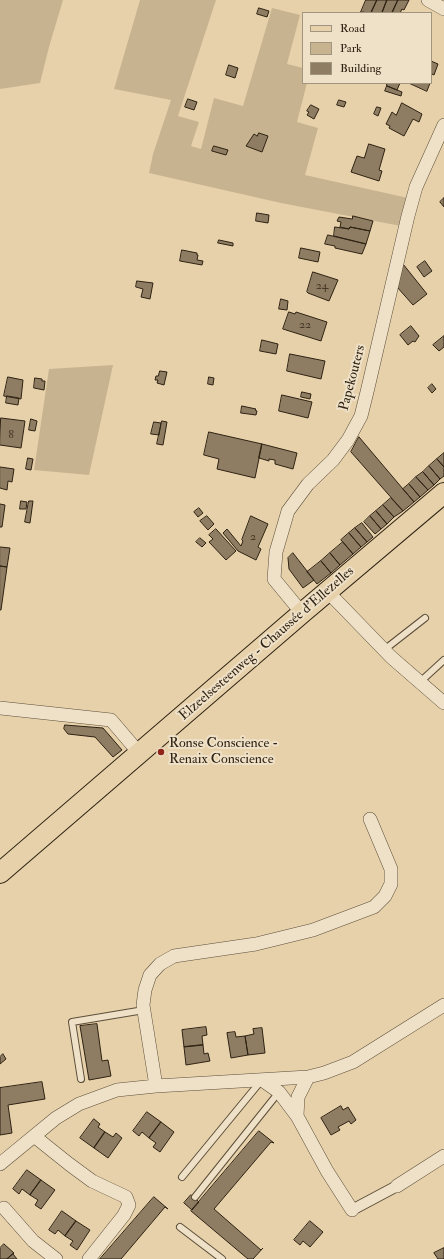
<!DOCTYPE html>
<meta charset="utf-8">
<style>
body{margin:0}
#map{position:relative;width:444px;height:1259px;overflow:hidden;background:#e7d1aa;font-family:"IM FELL Double Pica",serif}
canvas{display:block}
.legend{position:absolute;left:302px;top:12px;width:130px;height:72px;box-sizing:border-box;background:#efe1c8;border:1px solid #a29580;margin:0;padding:5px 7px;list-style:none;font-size:12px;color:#2e2213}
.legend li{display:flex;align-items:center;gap:8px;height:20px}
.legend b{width:20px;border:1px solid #a29580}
</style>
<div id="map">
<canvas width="444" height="1259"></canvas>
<ul class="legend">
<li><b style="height:5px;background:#e7d1aa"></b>Road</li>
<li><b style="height:11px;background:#c8b390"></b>Park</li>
<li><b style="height:11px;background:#8e7d62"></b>Building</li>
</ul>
</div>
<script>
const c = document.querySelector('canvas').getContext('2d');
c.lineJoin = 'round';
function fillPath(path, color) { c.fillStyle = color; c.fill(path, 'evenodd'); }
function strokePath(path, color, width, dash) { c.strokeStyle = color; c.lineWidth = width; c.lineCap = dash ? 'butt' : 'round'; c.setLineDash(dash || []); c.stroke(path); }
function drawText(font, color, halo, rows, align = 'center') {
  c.font = font + ' "IM FELL Double Pica",serif'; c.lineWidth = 4; c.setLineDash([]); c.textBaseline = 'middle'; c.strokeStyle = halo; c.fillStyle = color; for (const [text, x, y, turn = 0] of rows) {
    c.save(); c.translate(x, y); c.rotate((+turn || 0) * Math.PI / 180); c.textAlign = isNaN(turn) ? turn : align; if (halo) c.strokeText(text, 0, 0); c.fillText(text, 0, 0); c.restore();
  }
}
fillPath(new Path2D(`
 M0 0H63L49 47 40 83 0 89Z
 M140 0H216L178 116 199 122 191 146 201 149 214 98 243 106 272 8 300 15 287 64 303 68V83H307L297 122 318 128 305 175 408 198 401 226 281 203 149 173 153 154 171 100 114 89Z
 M113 365 89 475 34 470 49 369Z`), '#c8b390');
const building = new Path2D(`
 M366 0H377L371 13 361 12Z
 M377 0H387L382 13H371Z
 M387 0H398L392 13H382Z
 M398 0H409L404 10 402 9 400 13H392Z
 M259 8 269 11 267 17 257 14Z
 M431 61 438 64 434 75 432 74 431 76Z
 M229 65 238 68 235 78 226 75Z
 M387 83H400L397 90 387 86Z
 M409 83H430L427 91Z
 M387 86 402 92 401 96 385 91Z
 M188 99 197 102 194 110 185 107Z
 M339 100 346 102 344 107 337 105Z
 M402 103 422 114 419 122 413 119 404 136 389 128 390 126 386 124 392 112 396 115Z
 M311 105 319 109 314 119 307 115 309 112 307 111Z
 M377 107 381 108 378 116 374 114Z
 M259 133 268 136 262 152 246 146 254 134 257 136Z
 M369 144 385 149 379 170 382 171 379 181 351 172 357 156 364 158Z
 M214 146 228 150 226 155 212 151Z
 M444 198V207L440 202Z
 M257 213 269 215 268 223 256 221Z
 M353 216 373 221 370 231 350 227 349 229 340 227 341 222 337 221 339 217 352 219Z
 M335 227 349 229 350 227 370 231 366 244 334 236Z
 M328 235 366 244 362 254 335 248V246L325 244Z
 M219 240 233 243V246L218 243Z
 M301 248 320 252 318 262 299 258Z
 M182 250 197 253V255H198L197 260 203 261 202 265 180 261Z
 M425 261 432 271 424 277 417 267Z
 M403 264 427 294 413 305 397 287Z
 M313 272 338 280 329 301 308 293 307 292Z
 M137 281 153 283 150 299 141 297 143 289 136 287Z
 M281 299 288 301 287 310 279 309Z
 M289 312 295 314 296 312 327 322 321 341 283 329Z
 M411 326 419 336 415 342 413 341 408 345 400 335Z
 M444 336V347L439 351 433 345Z
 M262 340 278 344 276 354 260 351Z
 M290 354 325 361 321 379 287 371Z
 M160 371 167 372 164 385 157 383 158 380H155L156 376H158Z
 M8 377 23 380 21 399 4 396Z
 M209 377 214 378 213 385 208 384Z
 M35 378 42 379V381H45L44 390 34 388Z
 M432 384 436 389 432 393 428 388Z
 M302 392 311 394 310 399 301 397Z
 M282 395 312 402 308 418 279 411Z
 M7 396 19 398 18 405 6 403Z
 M242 406 256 409 255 410 257 411 256 415 241 413Z
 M1 418 25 421 21 448 0 445Z
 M31 419 37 421 35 431 29 430Z
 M162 421 167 422 163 445 157 444Z
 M154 422 161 423 159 435 151 434Z
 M209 432 262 444 255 478 217 469 219 459 204 455Z
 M359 437 414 502 403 511 351 452Z
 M262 444 297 453 293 469 275 464V460L269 459V461L259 458Z
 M444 453V467L437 459Z
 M28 458 33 459 31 470 26 469Z
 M437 459 444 467V476L440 479 429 466Z
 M429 466 440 479 434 485 423 472Z
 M0 467 14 469 12 482 8 481 7 490 0 488Z
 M423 472 434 485 428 490 416 477Z
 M416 477 428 490 420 497 409 484Z
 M409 484 420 497 414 502 403 489Z
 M391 498 403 511 394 517 383 505Z
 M21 501 27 502 26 509H20Z
 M29 501H33L30 523 25 522Z
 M0 504 5 505 2 527H0Z
 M383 505 394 517 387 524 376 511Z
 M199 508 203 513 198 517 194 512Z
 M376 511 387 524 381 529 370 516Z
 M207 516 214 524 208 530 200 521Z
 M251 516 268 524 258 547 261 549 256 560 238 551 223 533 227 529 241 546 243 541 242 540Z
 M370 516 381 529 375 534 364 522Z
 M362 523 373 537 367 542 355 528Z
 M355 528 367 542 361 547 349 533Z
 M216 529 236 551 226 560 209 542 213 539 209 535Z
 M349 533 361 547 353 554 341 540Z
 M200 538 206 543 202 547 196 542Z
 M343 542 353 554 340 565 330 553Z
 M0 547 10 548 7 567 0 566Z
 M293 553 314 580 303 588 289 569 288 558Z
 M330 553 340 565 331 573 321 561Z
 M321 561 331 573 317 584 307 572Z
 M0 566 7 567 1 610H0Z
 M65 725 103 728 122 750 113 757 95 737 68 734 64 729Z
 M97 1024 102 1061 108 1060 111 1076 89 1080 80 1026Z
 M206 1027 207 1035 202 1036 203 1045 184 1047 182 1030Z
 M262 1028 265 1053 248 1055 245 1036 254 1034 253 1029Z
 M235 1032 236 1037 245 1036 248 1055 231 1058 227 1033Z
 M203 1045 204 1054 208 1053 210 1061 186 1065 184 1047Z
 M3 1054 6 1059 0 1064V1057Z
 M42 1082 45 1099 8 1105 12 1133 0 1135V1088Z
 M341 1106 343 1110 348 1107 356 1120 351 1124 349 1121 338 1127 340 1130 331 1135 321 1118Z
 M147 1112 161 1122 149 1138 142 1132 139 1136 133 1131Z
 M94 1119 100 1124 98 1127 105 1132 94 1148 80 1138Z
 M161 1122 174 1132 160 1152 153 1147 156 1143 149 1138Z
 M259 1131 274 1143 271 1142 214 1209 261 1250 263 1248 253 1259H248L191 1211Z
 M105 1132 113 1137 116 1133 122 1138 108 1158 94 1148Z
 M27 1170 41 1180 30 1195 22 1189 19 1194 13 1189Z
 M41 1180 55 1190 41 1209 35 1205 38 1200 30 1195Z
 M191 1195 199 1202 192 1210 184 1203Z
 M154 1197 168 1209 165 1207 121 1259H100Z
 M62 1211 76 1221 65 1236 58 1230 55 1234 49 1230Z
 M76 1221 90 1230 77 1250 70 1245 73 1241 65 1236Z
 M310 1221 323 1232 310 1247 303 1241 300 1245 294 1240Z
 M4 1244 14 1253 7 1259H0V1248Z
 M444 1248V1259H438L434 1253Z
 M13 1254 17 1259H7Z`);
fillPath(building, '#8e7d62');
strokePath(building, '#2e2213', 1);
const service = new Path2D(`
 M384 650 425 618
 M420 682 444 660
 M81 1079 72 1022 144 1010
 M182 1177 261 1081
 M195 1197 279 1092
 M180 1227 222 1259`);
const pedestrian = new Path2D(`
 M352 1210 397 1186`);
const minor = new Path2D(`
 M428 0 444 9
 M328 592 391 657 444 703
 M302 613 274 579 276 552 288 511 308 484 333 460 348 440 361 416 367 392 408 216 416 187 444 125
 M0 708 111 720 140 754
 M308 1077 298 1097 297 1116 327 1171 352 1210
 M262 1080 279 1092 297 1116
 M156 1086 143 1005 145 990 150 975 160 964 174 956 256 944 313 930 374 907 385 896 391 884V869L370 819
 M34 1136 69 1164 92 1181 126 1197 129 1205 124 1215 89 1259
 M0 1164 56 1118 79 1104 117 1090 156 1086 308 1077 324 1073 353 1062 444 1005
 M397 1186 444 1156
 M4 1208 33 1241 56 1259`);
const primary = new Path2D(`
 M0 873 302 613 444 493`);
strokePath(service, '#5c4e39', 8);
strokePath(pedestrian, '#5c4e39', 12);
strokePath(minor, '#5c4e39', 14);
strokePath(primary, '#2e2213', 22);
strokePath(service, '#efe1c8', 6);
strokePath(pedestrian, '#efe1c8', 10);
strokePath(minor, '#efe1c8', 13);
strokePath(primary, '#e7d1aa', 20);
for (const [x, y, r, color] of [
 [161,752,4,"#8f2418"]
]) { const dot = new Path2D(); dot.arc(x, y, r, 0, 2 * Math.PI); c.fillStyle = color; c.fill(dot); strokePath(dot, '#efe1c8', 1.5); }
drawText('12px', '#463927', null, [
 ["24",322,286],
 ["22",305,325],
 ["8",11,435],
 ["2",253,537]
]);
drawText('14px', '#2e2213', '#efe1c8', [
 ["Papekouters",353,378,-75],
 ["Elzeelsesteenweg - Chaussée d'Ellezelles",267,644,-41]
]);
drawText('14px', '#2e2213', '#efe1c8', [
 ["Ronse Conscience -",169,744],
 ["Renaix Conscience",169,760]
], 'left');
</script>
